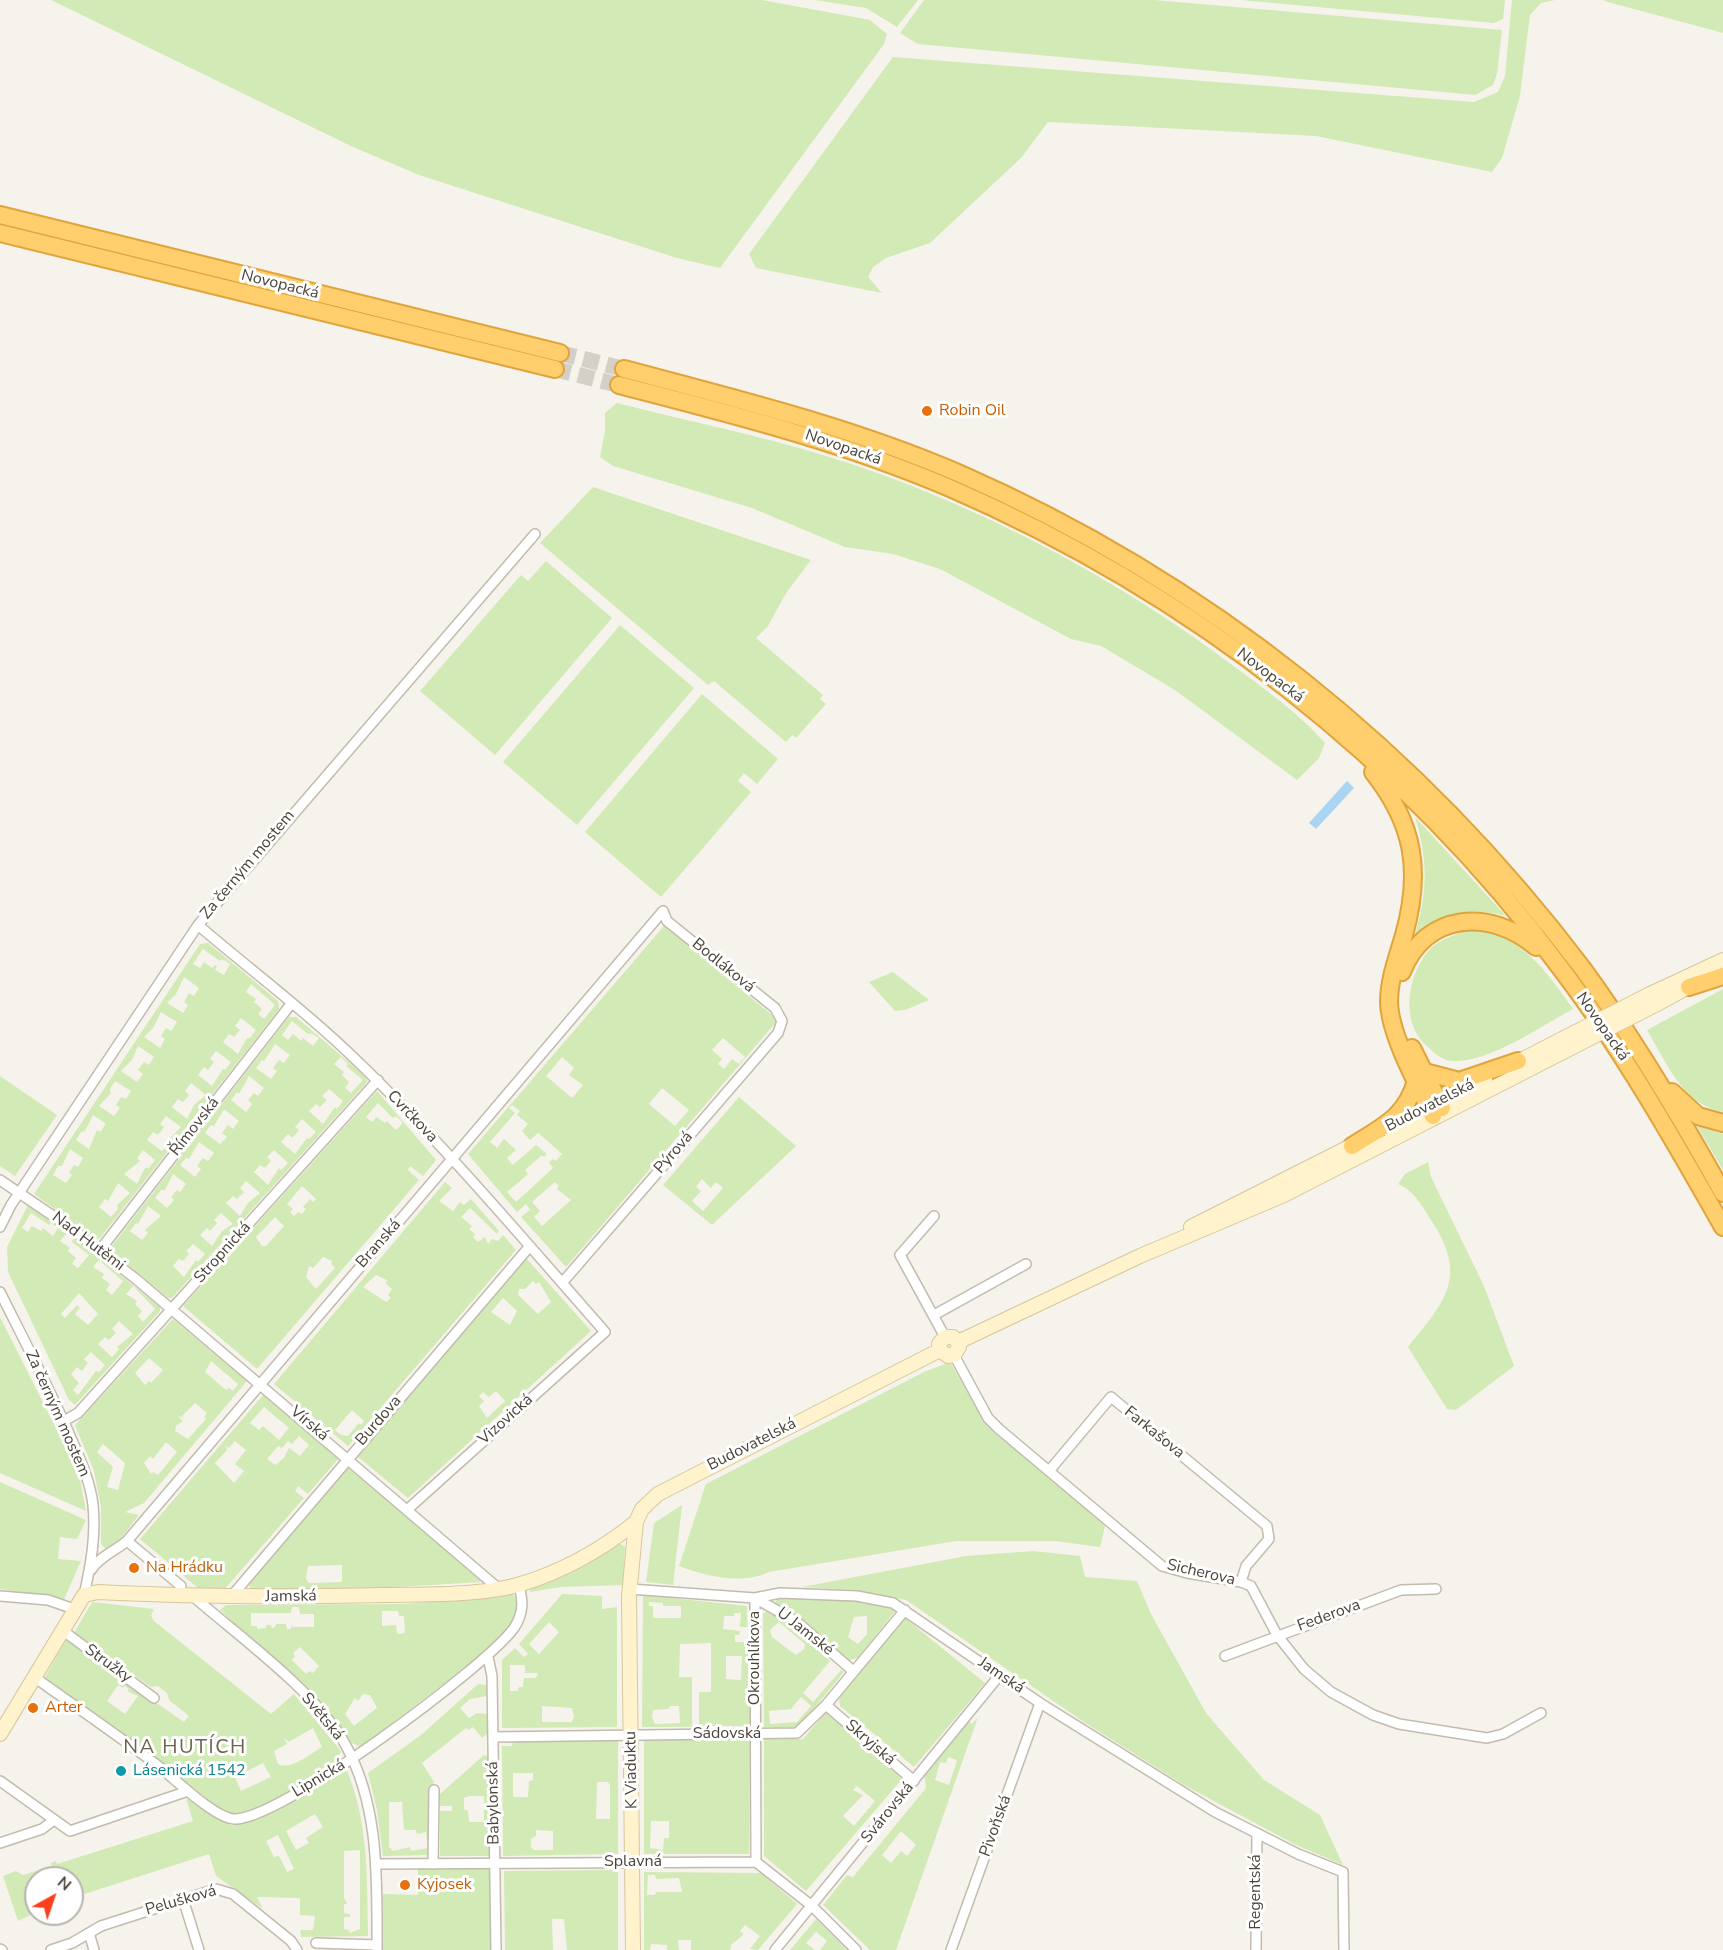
<!DOCTYPE html>
<meta charset="utf-8">
<style>
body{margin:0}
#map{position:relative;width:1723px;height:1950px;overflow:hidden;background:#f6f3ec;font-family:"Nunito Sans",sans-serif}
canvas{display:block}
.north{position:absolute;left:24px;top:1866px;width:60px;height:60px;box-sizing:border-box;background:#fff;border:2px solid #b7b4b0;border-radius:50%;rotate:40deg;font-size:16px;font-weight:700;line-height:24px;text-align:center;color:#4b4439}
.north::after{content:'';display:block;margin:auto;width:21px;height:27px;background:#fc3f1d;clip-path:polygon(50% 0,100% 100%,50% 72%,0 100%)}
</style>
<div id="map">
<canvas width="1723" height="1950"></canvas>
<div class="north">N</div>
</div>
<script>
const c = document.querySelector('canvas').getContext('2d');
c.lineJoin = 'round';
function fillPath(path, color) { c.fillStyle = color; c.fill(path, 'evenodd'); }
function strokePath(path, color, width, dash) { c.strokeStyle = color; c.lineWidth = width; c.lineCap = dash ? 'butt' : 'round'; c.setLineDash(dash || []); c.stroke(path); }
function drawText(font, color, halo, rows, align = 'center') {
  c.font = font + ' "Nunito Sans",sans-serif'; c.lineWidth = 6; c.setLineDash([]); c.textBaseline = 'middle'; c.strokeStyle = halo; c.fillStyle = color; for (const [text, x, y, turn = 0] of rows) {
    c.save(); c.translate(x, y); c.rotate((+turn || 0) * Math.PI / 180); c.textAlign = isNaN(turn) ? turn : align; if (halo) c.strokeText(text, 0, 0); c.fillText(text, 0, 0); c.restore();
  }
}
fillPath(new Path2D(`
 M51 0H762L870 20 887 34 884 44 720 268 677 258 419 175 353 147Z
 M815 0H918L897 27 866 8Z
 M924 0H1154L1502 30 1497 74 1493 85 1475 95 918 44 900 33Z
 M1240 0H1505L1503 19 1494 23Z
 M1512 0H1555L1541 3 1530 15 1520 96 1502 158 1492 172 1316 136 1048 122 1021 158 930 243 886 258 873 267 868 277 882 293 756 268 749 254 893 57 1474 102 1498 92 1505 76Z
 M1603 0H1723V33L1608 2Z
 M617 403C687 421 759 435 829 457 960 497 1098 568 1209 648 1249 678 1292 706 1325 743L1319 758 1297 780 1175 690 1101 646 1071 639 940 569 893 554 845 547 752 508 613 466 600 457 605 431V413Z
 M593 487 811 560 786 593 768 626 756 638 823 695 820 699 826 704 796 738 792 735 786 742 714 681 708 685 540 543Z
 M546 561 612 618 495 755 420 691 521 575 528 581Z
 M620 625 694 688 577 825 503 762Z
 M702 694 778 759 757 784 744 773 738 781 751 792 661 897 585 832Z
 M1415 817 1506 916C1467 906 1446 912 1414 937 1428 895 1428 859 1415 817Z
 M664 926 778 1020 566 1267 521 1217 530 1210 526 1204 517 1212 468 1154ZM723 1038 745 1057 739 1064 732 1059 724 1069 718 1064 722 1059 712 1050ZM562 1057 574 1068 569 1075 583 1085 572 1098 546 1076ZM662 1088 689 1110 675 1126 649 1104ZM512 1105 520 1111 517 1115 528 1124 522 1131 530 1140 538 1133 544 1138 513 1165 507 1158 516 1150 504 1139 497 1148 490 1142 515 1113 509 1108ZM544 1138 562 1154 556 1161 553 1159 549 1162 553 1168 516 1202 507 1192 528 1174 525 1170 542 1155 544 1157 547 1154 536 1145ZM555 1182 559 1186 557 1189 571 1200 542 1226 534 1217 540 1211 532 1202Z
 M1469 929C1517 929 1548 973 1573 1009 1539 1027 1491 1062 1453 1061 1444 1061 1435 1054 1429 1048 1399 1024 1406 974 1432 947 1441 939 1458 934 1469 929Z
 M208 943 278 1001 279 1009 100 1238 96 1239 34 1194 200 944ZM203 949 220 961 222 959 230 964 224 975 215 970 217 966 215 965 212 968 204 962 200 968 193 964ZM184 977 199 988 194 996 189 993 184 1002 188 1005 183 1013 167 1003 176 994ZM251 984 275 1005 264 1019 258 1014 262 1009 254 1002 256 999 246 992ZM161 1012 177 1022 171 1031 166 1028 161 1036 165 1039 160 1048 144 1037 153 1028ZM241 1018 256 1030 250 1038H247L238 1054 223 1042 229 1034 234 1037 240 1030 235 1026ZM138 1046 154 1057 149 1065 144 1062 138 1070 143 1074 137 1082 121 1071 132 1060ZM216 1051 231 1062 225 1070 223 1069 212 1086 198 1075 204 1067 208 1070 214 1062 210 1059ZM115 1081 131 1091 126 1099 121 1097 116 1105 120 1108 114 1116 99 1106 111 1093 110 1089ZM191 1083 206 1095 194 1105 187 1119 172 1107 178 1099 183 1102 189 1095 185 1091ZM93 1115 106 1124 100 1132 97 1130 89 1149 76 1140 81 1132 85 1131ZM166 1116 181 1127 166 1142 168 1144 162 1151 147 1140 153 1132 158 1135 164 1127 160 1124ZM70 1149 83 1158 78 1167 74 1165 69 1173 72 1175 66 1183 53 1175 58 1166H62ZM143 1150 155 1160 149 1168H145L137 1184 124 1174 140 1161 137 1158ZM118 1183 130 1193 117 1205 118 1209 111 1217 99 1207 105 1199 108 1201Z
 M893 972 929 1000 905 1010 895 1011 869 982Z
 M1723 989V1112C1682 1104 1667 1063 1647 1030Z
 M289 1017H296L366 1077 367 1082 172 1298H168L112 1251 111 1247ZM292 1021 308 1034 311 1033 319 1038 313 1046 303 1038 301 1041 293 1034 288 1040 282 1035ZM275 1044 290 1055 284 1063 279 1060 273 1068 277 1071 271 1079 256 1068 262 1060 264 1061ZM341 1057 348 1064 346 1066 363 1080 351 1093 345 1088 349 1082 342 1075 344 1072 334 1064ZM249 1076 264 1088 258 1096 254 1093 248 1100 252 1104 246 1112 231 1100 237 1092 239 1094ZM329 1089 343 1101 337 1109 335 1107 323 1124 309 1111 316 1104 320 1107 327 1100 322 1096ZM224 1109 239 1121 233 1129 228 1125 222 1133 227 1137 220 1144 205 1133 211 1125 214 1126ZM302 1119 316 1132 309 1139 307 1138 295 1154 281 1142 288 1134 292 1138 299 1130 295 1127ZM199 1142 214 1153 208 1161 203 1158 197 1166 201 1169 195 1177 180 1165 186 1158 189 1159ZM274 1150 288 1163 281 1170 279 1168 268 1185 254 1172 260 1165 265 1168 271 1161 267 1157ZM173 1174 186 1184 180 1192 177 1190 171 1197 174 1200 167 1208 155 1198 161 1190H165ZM246 1181 260 1193 248 1203 240 1216 226 1203 233 1196 237 1199 244 1192 240 1188ZM148 1206 161 1216 145 1230 148 1233 142 1240 130 1231 136 1223 138 1224ZM221 1213 233 1224 222 1231 212 1246 200 1235 207 1228 210 1231 217 1223 214 1220ZM193 1244 205 1254 198 1262 196 1260 184 1277 173 1266 179 1259 183 1261 189 1254 186 1251Z
 M0 1076 57 1115 15 1176 0 1166Z
 M377 1091 436 1160 423 1176 410 1166 408 1170 419 1180 257 1369 183 1306ZM378 1103 393 1118 396 1116 403 1123 396 1130 387 1121 385 1123 377 1117 372 1122 366 1117ZM302 1186 316 1199 313 1202 310 1199 303 1207 306 1209 302 1214 298 1212 294 1216 290 1212 293 1209 287 1204ZM275 1217 284 1226 266 1246H262L256 1237ZM323 1257 332 1261 331 1264 335 1268 316 1289 306 1277 309 1266 313 1268Z
 M739 1097 796 1146 712 1225 663 1185ZM702 1179 711 1188 716 1182 723 1188 703 1211 692 1201 701 1191 696 1187Z
 M1697 1126 1723 1134V1170Z
 M1428 1162 1431 1177 1484 1286 1514 1366 1456 1410 1447 1409 1408 1347C1447 1299 1469 1276 1429 1217 1421 1204 1413 1190 1398 1184L1405 1174Z
 M445 1182 452 1188 439 1201 453 1211 460 1202 464 1205 471 1199 499 1231 497 1234 470 1208 461 1217 472 1226 469 1229 475 1234 473 1237 478 1242 485 1237 488 1244 492 1239 498 1241 503 1235 516 1250 348 1446 274 1384ZM376 1275 387 1280 386 1284 392 1289 388 1295 391 1298 386 1302 363 1287ZM352 1410 364 1421 361 1425 359 1423 348 1436 341 1435 335 1430Z
 M28 1205 63 1229 160 1307V1311L75 1405 69 1400 8 1272 7 1247ZM31 1213 49 1225 51 1223 58 1228 53 1236 43 1228 41 1231 32 1226 28 1232 22 1228ZM66 1234 73 1239 72 1242 89 1255 78 1268 72 1264 76 1258 68 1251 70 1248 60 1241ZM99 1260 123 1281 112 1295 106 1290 110 1284 102 1278 104 1274 93 1267ZM133 1286 155 1309 143 1322 138 1316 142 1311 135 1304 137 1301 126 1294ZM79 1293 98 1314 88 1325 75 1314 80 1308 77 1305 65 1318 61 1314ZM119 1321 133 1334 117 1347 119 1349 112 1357 98 1344 105 1337 109 1340 116 1333 112 1329ZM91 1352 105 1365 99 1372 96 1371 78 1395 73 1390 79 1383 71 1374 77 1367 82 1371 88 1363 84 1359Z
 M526 1258 591 1331 408 1498 358 1457ZM533 1281 536 1284 539 1282 551 1302 538 1314 518 1295 519 1289H525ZM503 1298 517 1311 510 1325 491 1312ZM496 1391 505 1401 487 1418 479 1406 484 1401 479 1396 483 1392 489 1397Z
 M0 1317 79 1474 86 1511 0 1473Z
 M173 1319 247 1381 144 1503 125 1512 139 1515 119 1541 106 1549 101 1544V1507L94 1471 75 1425ZM149 1358 163 1370 151 1383 149 1381 145 1385 135 1373ZM211 1361 238 1384 233 1391 229 1388 226 1390 205 1372ZM195 1403 207 1413 204 1417 206 1419 188 1439 175 1431 176 1426 183 1421 178 1416 185 1418 182 1416ZM166 1442 177 1452 158 1475 153 1472 151 1474 144 1463 150 1456 153 1459ZM103 1444 125 1463 118 1490 107 1487 113 1467 97 1452Z
 M950 1362 984 1420 1105 1526 1100 1547 1055 1541H956L769 1572C742 1585 705 1576 679 1566L706 1484 924 1372Z
 M263 1395 339 1458 308 1494 298 1486 295 1491 304 1498 223 1591 198 1588 140 1539ZM264 1407 289 1428 279 1440 263 1426 259 1430 250 1423ZM299 1436 309 1445 300 1456 289 1448 284 1458 275 1465 267 1459 278 1446 282 1448 288 1441 292 1444ZM235 1441 246 1450 235 1464 244 1471 234 1483 215 1463 227 1450 226 1446 229 1448Z
 M347 1467 477 1576 481 1582 380 1588 252 1590 249 1585ZM342 1565V1582L309 1583 306 1579 308 1566Z
 M0 1482 86 1520 77 1539 60 1537 58 1559 81 1561 64 1599 0 1589Z
 M682 1505 673 1585 646 1582 654 1523Z
 M619 1543 625 1547 623 1585 561 1587 530 1592 531 1584 558 1576Z
 M1033 1551 1080 1556 1085 1577 1137 1581 1151 1614 1206 1713 1264 1780 1320 1815 1343 1865 1296 1845 1184 1785 1084 1722 906 1600 855 1590 802 1587 966 1556Z
 M499 1592H512L518 1602 517 1612 514 1621 491 1648 361 1747 352 1743 308 1692 220 1610 226 1605 404 1604 492 1597ZM292 1607H299L300 1614H314V1627H292L291 1624V1629H287L286 1624H276L275 1627 272 1628 271 1625H266V1628L257 1629V1626H251V1613H291ZM382 1611H398L399 1616H404L405 1633 397 1634 396 1625 382 1626ZM300 1647 319 1666 313 1673 310 1671 306 1674 292 1660 295 1656 293 1653ZM363 1694 370 1695 377 1708 354 1726 345 1714 355 1698 358 1701Z
 M562 1594 602 1596V1609L617 1607V1727L502 1728V1660L515 1648 524 1657 528 1654 519 1644ZM549 1622 559 1632 539 1654 529 1644ZM510 1665H525V1673H537L538 1675 535 1678H524L523 1687H519L518 1691H510ZM542 1706 572 1708 574 1717 572 1722H542Z
 M643 1595 747 1606 750 1726H699V1692H711V1643L680 1644 679 1677H692V1727H642ZM649 1602 663 1603V1606H681V1618H653V1606H649ZM734 1613H741L740 1627H748L747 1642H735V1635H739L740 1631 723 1629 724 1616H734ZM726 1656H742L741 1680 726 1679ZM670 1706H679L680 1723 655 1724 652 1717 653 1710 669 1709Z
 M777 1596 859 1600 896 1610 858 1658 848 1660 775 1603ZM867 1616V1634L858 1644 848 1637 854 1617Z
 M92 1602 154 1609 151 1616 154 1621 271 1714 294 1694 337 1746 341 1751C339 1757 337 1762 332 1767 319 1778 249 1817 234 1815 231 1815 228 1813 225 1812L48 1681 45 1677 66 1640 184 1722 189 1716 169 1700 167 1693 158 1686 151 1687 74 1633ZM118 1685 123 1688 125 1686 129 1689 127 1691 138 1696 125 1714 107 1701ZM313 1728 322 1747C311 1753 291 1771 278 1764L274 1751 287 1744 284 1738 289 1742ZM263 1763 271 1777 241 1791 235 1777Z
 M772 1610 830 1661 803 1693 813 1702 841 1670 844 1672 802 1723 795 1727H764L763 1613ZM779 1622 805 1644 804 1649 796 1655 772 1637 770 1630ZM801 1697 811 1706 797 1722 770 1724 769 1711 791 1709Z
 M905 1618 985 1683 914 1767 840 1706 839 1698Z
 M478 1684 486 1685 487 1696 470 1699 460 1708 469 1718 477 1713 487 1714 488 1733 482 1738 473 1727 468 1730 466 1728 422 1763 434 1782 429 1796 430 1855 383 1856 377 1810 368 1773 421 1735ZM389 1802H402L404 1830H416L417 1834 426 1832 428 1848 411 1851 410 1847 393 1851 389 1847Z
 M826 1712 903 1778 806 1891 764 1856V1739H803ZM857 1786 875 1801 854 1826 843 1816 863 1795 853 1790Z
 M978 1717 896 1950H870L823 1905 847 1875 853 1877 926 1788 924 1773 969 1721 972 1724ZM948 1757 957 1760 949 1785 935 1780 940 1762 946 1763ZM901 1831 916 1845 907 1856 901 1851 891 1863 882 1855Z
 M618 1738V1854L503 1856 502 1746H512L513 1741ZM513 1773H533V1780L529 1781 528 1797H513ZM597 1782H608L610 1785V1819H596ZM536 1830 553 1831V1850H534L531 1847V1839L536 1836Z
 M750 1738 749 1854H644V1740ZM651 1821H669V1838H664L663 1850 650 1848Z
 M484 1755 489 1757V1856H440V1811H452V1806H440V1794ZM469 1796H484V1822H469L468 1811 464 1809V1798Z
 M346 1768C369 1823 367 1878 368 1936L301 1937 300 1930H313L315 1916 300 1915V1898L257 1897 263 1909 216 1876 209 1854 72 1898V1878H36L35 1913 18 1921 3 1876 16 1871 23 1875 52 1866 51 1863 56 1861 57 1864 193 1821 186 1798 232 1826 294 1799ZM315 1814 323 1827 306 1838 309 1843 296 1850 286 1831ZM278 1835 294 1869 287 1872 279 1856 274 1857 266 1841ZM360 1850V1929L350 1933 349 1930 344 1929V1917H350V1914L344 1913V1904H347L344 1898V1851Z
 M489 1866 492 1870V1950H382L383 1894 418 1895V1868Z
 M618 1870V1950H567L564 1919H552L553 1950H505L504 1871Z
 M644 1872 761 1873 797 1904 758 1950 750 1949 760 1936 745 1925 740 1931 744 1934 731 1945 730 1950H691V1940H678L679 1950H667V1945L651 1944 650 1950H644ZM648 1875H655L656 1879 679 1878 682 1892H656L655 1895H647Z
 M816 1919 847 1950H820L827 1941 816 1932 806 1943 815 1950H790Z`), '#d2eab5');
fillPath(new Path2D(`
 M1347 781 1354 788 1316 829 1309 823Z`), '#a9d4f2');
strokePath(new Path2D(`
 M560 353 624 369
 M555 369 619 385`), '#d4d0c8', 16, [16, 8]);
const street = new Path2D(`
 M198 925C249 969 305 1010 353 1057 443 1143 523 1239 605 1332L408 1509
 M0 1180 65 1224 136 1279 498 1588
 M934 1216 900 1255 945 1337
 M0 1227 11 1205 198 925 535 534
 M100 1250 291 1004
 M0 1292C23 1338 47 1384 68 1431 78 1455 90 1479 93 1505 96 1536 91 1564 84 1595
 M934 1315 1026 1264
 M954 1355 988 1418 999 1429 1162 1566 1187 1573 1241 1582 1251 1586 1277 1635 1304 1669 1331 1692 1373 1715 1399 1724 1487 1738 1503 1734 1541 1713
 M64 1421 78 1413 378 1080
 M1049 1471 1111 1397 1267 1526 1269 1539 1246 1566 1241 1582
 M127 1541 181 1586
 M91 1570C99 1557 115 1551 127 1541L663 911 667 921 775 1008 782 1021 778 1033 562 1283
 M630 1589 755 1598 780 1593 857 1596 893 1603 1040 1703 1215 1812 1298 1854 1343 1872 1344 1950
 M0 1596 48 1600 74 1609
 M195 1598C240 1637 317 1693 345 1744 380 1806 377 1882 377 1950
 M230 1598 530 1246
 M755 1598 756 1862
 M755 1598 797 1622 853 1671
 M62 1630 154 1698
 M1225 1656 1401 1590 1436 1589
 M488 1657 492 1676 496 1950
 M34 1677C75 1706 117 1735 157 1765 173 1777 214 1818 234 1819 279 1821 486 1667 514 1628 524 1613 523 1601 519 1585
 M826 1705 914 1781
 M493 1737 797 1733 826 1705 905 1610
 M0 1781 70 1831 188 1791
 M0 1843 42 1829 54 1820
 M376 1864 756 1862 812 1906 856 1950
 M433 1864 434 1790
 M183 1899 199 1950
 M89 1933 94 1950
 M316 1943 377 1945
 M0 1949 2 1950
 M51 1950 72 1943 101 1926 216 1889 233 1894 291 1941 297 1950
 M775 1950 999 1676
 M951 1950 1040 1703
 M1256 1950 1257 1833`);
const secondary = new Path2D(`
 M1650 994 1723 960
 M1657 1004 1697 982
 M1510 1066 1562 1039
 M1387 1128 1485 1079
 M1191 1227 1359 1142
 M958 1342 1140 1256 1284 1195 1569 1049
 M940 1350 948 1356 954 1355 959 1347 958 1342
 M940 1350 939 1344 945 1337H953L958 1342
 M0 1734 84 1595 98 1592C194 1597 289 1597 385 1595 427 1594 481 1596 521 1584 564 1571 601 1550 636 1522
 M633 1950 629 1596 636 1522 642 1509 658 1494 940 1350`);
const highway = new Path2D(`
 M0 215 560 353
 M0 233 555 369
 M624 369C737 399 851 427 958 473 1206 581 1420 753 1583 969 1635 1040 1680 1116 1723 1193
 M619 385C731 414 843 442 950 488 1190 592 1406 759 1562 970 1623 1051 1673 1139 1723 1227
 M1373 772C1414 824 1422 871 1404 935 1398 956 1389 979 1389 1002 1390 1036 1418 1085 1433 1116
 M1402 972C1425 912 1491 908 1536 947
 M1689 987 1723 976
 M1412 1048 1442 1108
 M1425 1072 1459 1081 1518 1061
 M1672 1092 1698 1116 1723 1123
 M1352 1146C1383 1126 1405 1118 1416 1081`);
strokePath(street, '#c2bbae', 12);
strokePath(secondary, '#d6c79b', 16);
strokePath(highway, '#e0a43c', 20);
strokePath(street, '#fff', 9);
strokePath(secondary, '#fff3cd', 14);
strokePath(highway, '#ffcf6e', 16);
const secondaryBridge = new Path2D(`
 M1562 1039 1650 994
 M1569 1049 1657 1004`);
strokePath(secondaryBridge, '#d6c79b', 16, []);
strokePath(secondaryBridge, '#fff3cd', 14);
for (const [x, y, r, color] of [
 [927,411,6,"#e8710a"],
 [134,1568,6,"#e8710a"],
 [33,1708,6,"#e8710a"],
 [121,1771,6,"#0f9aa8"],
 [405,1885,6,"#e8710a"]
]) { const dot = new Path2D(); dot.arc(x, y, r, 0, 2 * Math.PI); c.fillStyle = color; c.fill(dot); strokePath(dot, '#fff', 2); }
drawText('16px', '#4b4439', '#fff', [
 ["Novopacká",280,285,14],
 ["Novopacká",843,448,19],
 ["Novopacká",1270,676,37],
 ["Za černým mostem",248,865,-50],
 ["Bodláková",723,966,39],
 ["Novopacká",1602,1027,55],
 ["Budovatelská",1430,1106,-27],
 ["Cvrčkova",412,1117,46],
 ["Římovská",195,1127,-52],
 ["Pýrová",674,1153,-49],
 ["Nad Hutěmi",88,1242,37],
 ["Branská",379,1244,-49],
 ["Stropnická",223,1253,-48],
 ["Za černým mostem",57,1414,66],
 ["Vizovická",506,1420,-42],
 ["Burdova",379,1421,-49],
 ["Vírská",309,1424,40],
 ["Farkašova",1154,1433,39],
 ["Budovatelská",752,1445,-27],
 ["Sicherova",1201,1573,13],
 ["Jamská",291,1597,-1],
 ["Federova",1329,1616,-20],
 ["U Jamské",805,1632,38],
 ["Okrouhlíkova",755,1658,-90],
 ["Stružky",108,1664,36],
 ["Jamská",1001,1676,34],
 ["Světská",322,1717,50],
 ["Sádovská",727,1734],
 ["Skryjská",870,1743,41],
 ["K Viaduktu",632,1770,-91],
 ["Lipnická",319,1779,-31],
 ["Babylonská",494,1803,-91],
 ["Svárovská",888,1813,-51],
 ["Pivoňská",996,1826,-70],
 ["Splavná",633,1862],
 ["Regentská",1256,1892,-90],
 ["Pelušková",181,1901,-16]
]);
drawText('16px', '#c56008', '#fff', [
 ["Robin Oil",939,411],
 ["Na Hrádku",146,1568],
 ["Arter",45,1708],
 ["Kyjosek",417,1885]
], 'left');
drawText('16px', '#0d838f', '#fff', [
 ["Lásenická 1542",133,1771]
], 'left');
c.letterSpacing = '1.5px';
drawText('20px', '#6e6250', '#fff', [
 ["NA HUTÍCH",185,1748]
]);
c.letterSpacing = '0px';
</script>
